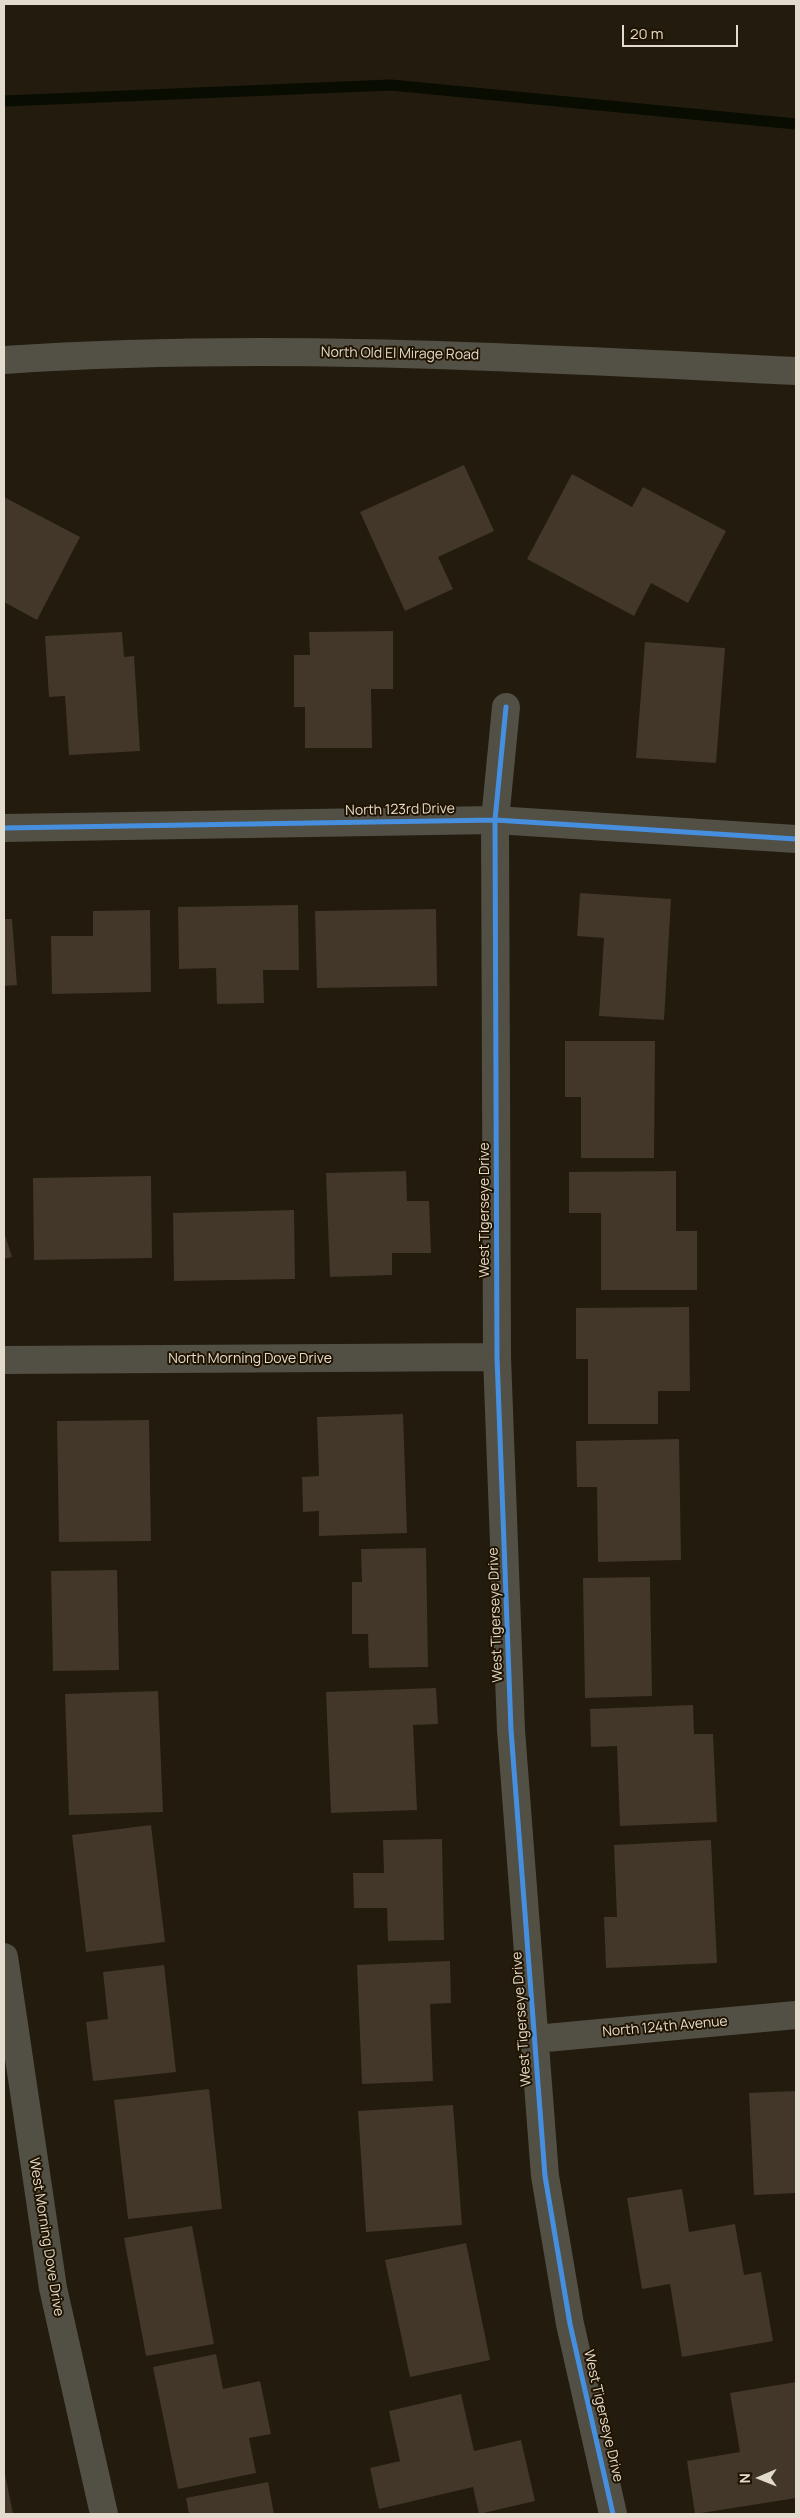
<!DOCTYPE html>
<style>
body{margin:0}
#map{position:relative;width:800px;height:2518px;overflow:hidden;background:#221b0e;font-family:Manrope,sans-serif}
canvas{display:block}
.frame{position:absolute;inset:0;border:5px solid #e3dbcd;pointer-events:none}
.north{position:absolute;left:735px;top:2453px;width:50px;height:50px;-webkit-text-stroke:4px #201400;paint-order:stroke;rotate:269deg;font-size:14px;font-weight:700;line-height:20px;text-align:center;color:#e3dbcd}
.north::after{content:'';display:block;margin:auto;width:18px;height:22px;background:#e3dbcd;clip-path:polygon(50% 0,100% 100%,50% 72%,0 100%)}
.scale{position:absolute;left:622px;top:25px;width:116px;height:22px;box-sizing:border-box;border:2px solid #e3dbcd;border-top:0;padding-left:6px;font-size:15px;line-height:18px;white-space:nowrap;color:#e3dbcd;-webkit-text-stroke:4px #201400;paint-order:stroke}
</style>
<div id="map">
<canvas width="800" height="2518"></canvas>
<div class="frame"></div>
<div class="north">N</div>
<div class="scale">20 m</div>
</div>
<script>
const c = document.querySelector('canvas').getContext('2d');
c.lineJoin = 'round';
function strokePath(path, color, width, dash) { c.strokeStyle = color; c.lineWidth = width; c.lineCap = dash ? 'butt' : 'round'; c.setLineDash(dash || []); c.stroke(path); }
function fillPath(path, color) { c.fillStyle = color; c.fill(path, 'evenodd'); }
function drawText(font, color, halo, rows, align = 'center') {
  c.font = font + ' Manrope,sans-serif'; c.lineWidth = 4; c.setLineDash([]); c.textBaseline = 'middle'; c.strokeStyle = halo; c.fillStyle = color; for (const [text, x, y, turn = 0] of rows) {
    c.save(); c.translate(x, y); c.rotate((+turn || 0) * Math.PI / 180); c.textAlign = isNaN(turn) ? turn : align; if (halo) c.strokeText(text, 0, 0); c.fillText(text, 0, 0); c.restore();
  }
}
strokePath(new Path2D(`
 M4 101 391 85 796 124`), '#090c01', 11);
fillPath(new Path2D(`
 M464 465 494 531 438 557 453 589 405 611 360 512Z
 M572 474 632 507 643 487 726 531 688 603 651 583 634 616 527 559Z
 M4 497 80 537 37 620 4 602Z
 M393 631V689H371L372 748H305V707H294V655H310L309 632Z
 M122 632 124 657 134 656 140 751 69 755 65 696 49 697 45 636Z
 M645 642 725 648 716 763 636 758Z
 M580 893 671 899 664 1020 599 1016 604 938 577 936Z
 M298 905 299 970H263L264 1003 217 1004 216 968 179 969 178 907Z
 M436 909 437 986 317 988 315 911Z
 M150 910 151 992 52 994 51 936H93V911Z
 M4 919H12L17 985 4 986Z
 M565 1041H655L654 1158H581V1097H565Z
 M406 1171 407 1201H429L431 1253H392V1275L330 1277 326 1173Z
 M676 1171V1231H697V1290H601V1213H569V1172Z
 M151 1176 152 1258 34 1260 33 1178Z
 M294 1210 295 1279 174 1281 173 1213Z
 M4 1232 12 1257 4 1259Z
 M689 1307 690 1391H658V1424H588V1359H576V1308Z
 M403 1414 407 1533 319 1536V1511L303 1512 302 1477 319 1476 317 1417Z
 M149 1420 151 1541 59 1542 57 1421Z
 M679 1439 681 1560 598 1562 597 1487H577L576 1441Z
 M426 1548 428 1667 369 1668 368 1634H352V1582H362L361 1549Z
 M117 1570 119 1670 53 1671 51 1571Z
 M650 1577 652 1696 585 1698 583 1578Z
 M436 1688 438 1724 413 1725 417 1810 331 1813 326 1692Z
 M158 1691 163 1812 69 1815 65 1694Z
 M693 1705 694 1734H713L717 1822 620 1826 617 1746 591 1747 590 1709Z
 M151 1825 165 1942 86 1952 72 1835Z
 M442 1839 444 1940 388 1941 387 1908H354L353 1873H384L383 1840Z
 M711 1840 717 1963 606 1968 604 1917H617L614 1845Z
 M450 1961 451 2003 430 2004 433 2081 362 2084 357 1965Z
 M164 1965 176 2072 93 2081 86 2022 108 2019 103 1972Z
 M209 2089 222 2209 128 2219 114 2100Z
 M796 2091V2193L754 2195 749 2093Z
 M453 2105 462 2225 366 2232 358 2111Z
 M682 2189 689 2232 735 2224 744 2275 761 2272 773 2341 682 2357 670 2284 642 2289 627 2198Z
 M192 2226 214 2344 146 2356 124 2238Z
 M466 2243 490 2360 410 2377 385 2260Z
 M216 2354 223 2389 260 2381 271 2434 249 2438 256 2473 178 2489 153 2367Z
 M796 2382V2498L695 2514 687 2461 740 2452 730 2393Z
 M461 2394 474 2451 521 2440 535 2501 479 2514 473 2487 379 2509 370 2468 400 2461 389 2411Z
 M4 2474H5L13 2514H4Z
 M268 2482 274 2514H189L186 2498Z`), '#423729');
strokePath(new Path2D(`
 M506 707 495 820 497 1357 511 1730 545 2176 570 2324 613 2514
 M4 828 495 820 796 839
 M4 1360 497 1357
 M4 1957 53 2288 104 2514
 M535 2039 796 2015`), '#524f45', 28);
strokePath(new Path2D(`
 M4 360C267 342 533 358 796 371`), '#535146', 28);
strokePath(new Path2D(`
 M506 707 495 820 497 1357 511 1730 545 2176 570 2324 613 2514
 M4 828 495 820 796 839`), '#468fdf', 5);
drawText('14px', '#e3dbcd', '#201400', [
 ["North Old El Mirage Road",400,354,1],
 ["North 123rd Drive",400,810,-1],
 ["West Tigerseye Drive",485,1210,-90],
 ["North Morning Dove Drive",250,1359],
 ["West Tigerseye Drive",496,1615,-92],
 ["West Tigerseye Drive",522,2019,-94],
 ["North 124th Avenue",665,2027,-5],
 ["West Morning Dove Drive",46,2237,81],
 ["West Tigerseye Drive",603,2416,77]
]);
</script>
